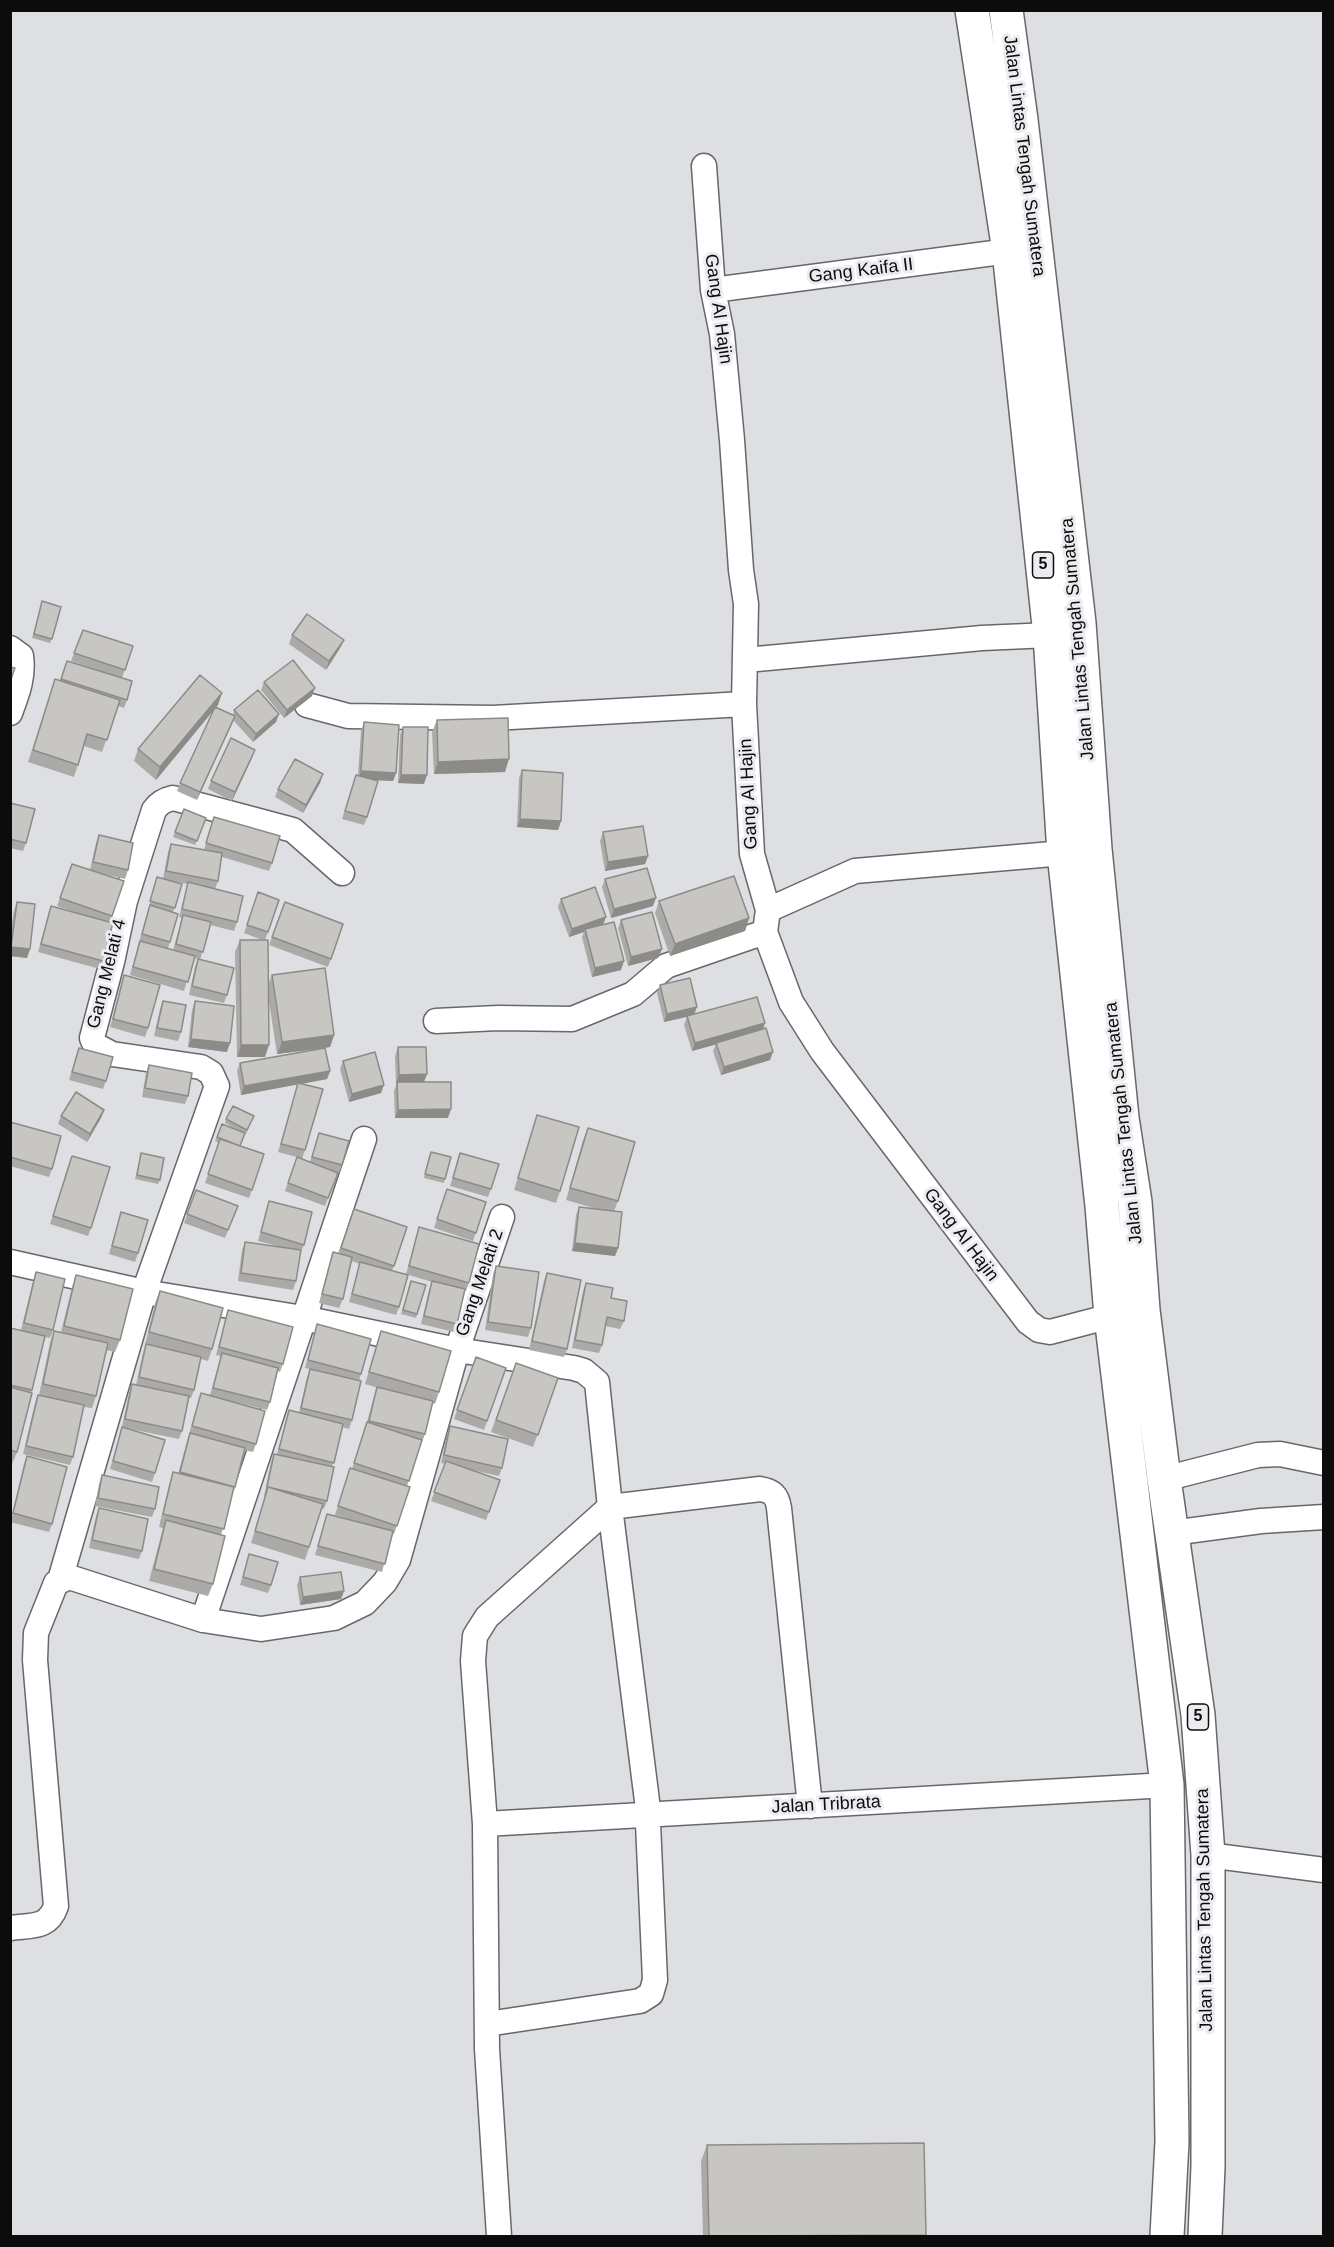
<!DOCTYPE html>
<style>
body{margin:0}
#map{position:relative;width:1334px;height:2247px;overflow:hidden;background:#dddfe2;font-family:Arial,sans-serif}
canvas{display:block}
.frame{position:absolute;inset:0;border:12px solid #0c0c0d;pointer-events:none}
</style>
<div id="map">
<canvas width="1334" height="2247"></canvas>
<div class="frame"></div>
</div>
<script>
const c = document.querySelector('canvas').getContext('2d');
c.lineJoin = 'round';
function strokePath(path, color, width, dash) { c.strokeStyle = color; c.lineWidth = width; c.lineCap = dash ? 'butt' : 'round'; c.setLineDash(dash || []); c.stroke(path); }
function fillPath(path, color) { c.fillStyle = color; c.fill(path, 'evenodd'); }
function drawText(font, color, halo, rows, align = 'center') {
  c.font = font + ' Arial,sans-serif'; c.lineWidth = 6; c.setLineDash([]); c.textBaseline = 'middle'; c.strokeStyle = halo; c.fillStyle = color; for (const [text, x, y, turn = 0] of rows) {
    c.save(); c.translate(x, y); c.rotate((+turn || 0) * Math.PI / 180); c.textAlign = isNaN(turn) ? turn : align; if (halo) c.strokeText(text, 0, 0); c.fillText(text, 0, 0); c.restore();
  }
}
const street = new Path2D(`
 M704 166 713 290 722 334 732 440 741 570 746 604 744 704 752 854 768 910 765 932 791 1002 822 1051 1028 1322 1039 1330 1050 1332 1111 1316
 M713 290 1009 251
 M10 648 21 656C24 677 17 694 10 713
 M746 660 982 638 1050 635
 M307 705 348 716 493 718 744 704
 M768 910 855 871 1064 853
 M436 1021 498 1018 572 1019 633 994 666 966 765 932
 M10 1262 144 1292 303 1318 457 1350 574 1368 584 1371 597 1382 610 1507 647 1801 655 1980 651 1994 640 2001 487 2024
 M1164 1479 1258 1455 1280 1454 1324 1463
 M1172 1533 1261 1521 1324 1517
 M60 1580 144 1292 217 1086 211 1073 201 1067 112 1054 95 1045 92 1038 112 962 125 901 154 810C159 803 164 800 173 798L293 830 342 873
 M203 1620 364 1139
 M485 1824 1167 1785
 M1208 1855 1324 1870
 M10 1928C32 1925 48 1929 56 1906L35 1660 36 1633 56 1583 69 1577 203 1620 261 1629 334 1618 365 1603 385 1582 398 1560 457 1350 502 1217
 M499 2236 487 2049 485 1824 473 1661 475 1636 487 1617 610 1507 760 1489C772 1491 777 1495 779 1508L810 1806`);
const highway = new Path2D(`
 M972 10 1009 251 1050 635 1064 853 1102 1206 1111 1316 1167 1785 1172 2142 1167 2236
 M1006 10 1021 120 1079 623 1095 849 1122 1118 1135 1202 1143 1310 1164 1479 1198 1715 1208 1855V2167L1205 2236`);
strokePath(street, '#66686b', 27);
strokePath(highway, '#66686b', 36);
strokePath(street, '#fff', 24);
strokePath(highway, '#fff', 33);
fillPath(new Path2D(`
 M41 606 52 639 50 643 32 638Z
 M83 630 133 646 122 678 71 661Z
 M292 635 344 640 340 648 326 670 289 644Z
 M67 661 127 700 124 708 118 706 102 752 84 746 74 777 28 762 55 679 60 681Z
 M264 682 312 696 284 718 261 690Z
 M222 693 216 707 233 715 234 710 276 722 253 742 233 720 197 800 177 791 214 709 156 780 134 761 138 749Z
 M437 720 505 772 434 774 432 732Z
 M364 722 396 773 393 781 373 780 367 817 364 825 342 819 356 775H358L361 731Z
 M403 727 424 784 398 783 400 735Z
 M255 750 232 801 208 789 211 781Z
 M522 770 561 821 558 830 517 827 519 778Z
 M323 774 320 783 303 813 275 797 278 789Z
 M10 803 26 843 23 851 10 848Z
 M184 809 206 818 195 845 173 837Z
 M214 817 272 863 269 871 222 857 218 881 215 889 237 922 234 931 210 925 200 960 227 995 224 1003 189 995 195 967 198 959 194 958 184 991 130 975 157 877 163 879 168 852 171 844 204 850ZM170 881 188 884 179 917 182 918 173 950 168 948 178 914 173 912 182 884Z
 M603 832 648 856 645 864 605 871 600 841Z
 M99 835 128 870 125 879 100 873 124 881 110 922 103 961 100 969 38 952 51 906 80 914 57 906 72 864 90 870 96 843Z
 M605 879 653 906 611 918 602 887Z
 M258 892 279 900 265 940 268 985 272 975 334 1035 330 1047 325 1048 330 1071 327 1079 302 1084 305 1150 302 1159 310 1162 319 1133 342 1165 339 1173H337L325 1206 285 1191 297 1157 278 1152 298 1084 241 1095 237 1071 240 1063 319 1049 277 1054 268 995 265 1057H237L235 952 240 940H262L244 933Z
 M561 899 603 925 621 970 592 977 582 937 584 932 569 937 558 907Z
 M659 901 749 918 745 931 670 956 655 913Z
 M17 902 30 949 27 958 10 956V936L14 910Z
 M285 902 343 924 328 967 269 945Z
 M621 920 662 949 658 958 628 966 618 928Z
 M124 975 148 1028 145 1037 110 1027Z
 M660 985 694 1015 763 1029 770 1060 721 1075 713 1051 716 1044 692 1051 684 1025 687 1017 664 1022 657 993Z
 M163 1001 181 1032 178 1041 154 1036 160 1009Z
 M195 1001 227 1052 188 1047 192 1010Z
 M398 1047 424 1082 448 1118H395L394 1091 397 1083H396L395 1056Z
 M79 1048 106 1081 103 1089 69 1080Z
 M343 1061 381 1093 349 1102 340 1069Z
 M149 1065 188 1096 185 1104 142 1097 146 1073Z
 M104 1110 101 1118 87 1142 58 1124 61 1116Z
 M537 1115 560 1191 556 1203 514 1190Z
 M254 1116 246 1134 245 1133 240 1146 264 1154 249 1198 205 1183 219 1143 215 1141 222 1124 241 1132 225 1123 226 1119Z
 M10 1122 52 1169 49 1177 10 1166Z
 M588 1128 618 1201 614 1211 618 1248 615 1256 572 1251 576 1215 579 1207 597 1209 566 1200 583 1140Z
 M141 1153 160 1180 158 1184 135 1179Z
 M460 1153 491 1189 488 1197 450 1186Z
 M429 1156 445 1179 444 1183 424 1178Z
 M69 1164 91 1228 88 1236 50 1224Z
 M447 1189 486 1202 473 1241 434 1228Z
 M196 1190 238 1206 225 1238 184 1223Z
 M269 1201 304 1245 300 1253 296 1281 293 1290 238 1281 242 1250 245 1242 281 1247 258 1241Z
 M354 1209 407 1227 392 1271 399 1307 396 1315 349 1302 360 1264 352 1261 343 1299 339 1308 319 1303 330 1261 333 1252 338 1254Z
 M121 1212 138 1253 135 1262 109 1254Z
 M419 1227 469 1283 466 1291H465L457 1324 454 1332 421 1324 429 1290 432 1282 406 1274Z
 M496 1266 531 1328 528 1337 485 1330 493 1274Z
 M36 1272 53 1330 50 1338 45 1337 17 1452 12 1464 10 1463V1328L21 1330 33 1281Z
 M547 1273 567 1349 564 1357 529 1350 544 1281Z
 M76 1275 120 1340 115 1352 106 1350 96 1396 92 1408 84 1407 73 1457 70 1465 23 1454 35 1403 38 1395H39L50 1343 54 1331 61 1332 72 1287Z
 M411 1281 426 1285 416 1318 401 1314Z
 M586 1283 611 1298 624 1321 620 1329 605 1326 602 1345 599 1353 572 1348 583 1291Z
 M160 1291 212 1349 208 1361 201 1359 194 1390 191 1398H189L182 1431 179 1439 125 1428 155 1473 152 1482 110 1469 122 1428V1427L129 1393 132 1384 136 1385 143 1353 146 1345H145L155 1303Z
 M228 1310 283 1364 280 1372 278 1371 270 1402 267 1410 236 1402 256 1444 253 1452 244 1450 221 1535 213 1584 208 1596 149 1581 163 1528 159 1527 169 1485 173 1472 178 1474 189 1434 201 1393 210 1395 221 1356 216 1355Z
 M317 1324 361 1374 359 1381 352 1420 349 1429 342 1427 332 1467 327 1501 324 1509 322 1508 305 1560 251 1543 265 1496H264L271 1462 274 1454H277L289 1410 299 1413 307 1377 310 1369 305 1368Z
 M381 1331 439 1392 435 1404 433 1403 425 1434 422 1442 407 1486 410 1487 394 1534 392 1533 382 1572 315 1555 327 1514 353 1520 335 1515 350 1468 352 1469 367 1422 374 1396 377 1387 378 1388 365 1384Z
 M476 1357 506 1368 484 1430 454 1419Z
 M516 1363 558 1378 533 1447 491 1432Z
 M450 1426 502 1468 499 1476 472 1470 500 1480 486 1520 431 1501 445 1464 441 1463 447 1434Z
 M27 1456 52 1524 49 1532 10 1522 24 1464Z
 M102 1475 155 1509 152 1517 95 1506 99 1484Z
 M99 1508 142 1551 139 1559 89 1548 96 1516Z
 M249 1554 271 1585 268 1593 240 1585Z
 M300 1577 344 1591 341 1599 300 1605 297 1585Z
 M707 2145 926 2235 925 2236H703L701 2161Z`), '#acaaa8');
fillPath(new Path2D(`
 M344 640 340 648 326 670 329 661Z
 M315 688 312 696 284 718 287 710Z
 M222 693 218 705 156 780 160 767Z
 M279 714 276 722 253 742 256 734Z
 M235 716 232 724 197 800 200 792Z
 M255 750 252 758 232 801 235 792Z
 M509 759 505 772 434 774 438 762Z
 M361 771 396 773 393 781 358 779Z
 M323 774 320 783 303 813 306 805Z
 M401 775H427L424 784 398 783Z
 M520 819 561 821 558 830 517 827Z
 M648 856 645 864 605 871 608 862Z
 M656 898 653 906 611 918 614 909Z
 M606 917 603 925 585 929 584 932 569 937 572 929Z
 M749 918 745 931 670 956 675 944Z
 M11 947 30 949 27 958 10 956Z
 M662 949 658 958 628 966 631 957Z
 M624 961 621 970 592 977 595 968Z
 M697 1007 694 1015 664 1022 667 1014Z
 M765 1023 762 1032 692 1051 695 1043Z
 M334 1035 330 1047 277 1054 282 1042Z
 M191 1039 230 1043 227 1052 188 1047Z
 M241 1045H269L265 1057H237Z
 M773 1052 770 1060 721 1075 724 1067Z
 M330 1071 327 1079 241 1095 244 1086Z
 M427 1074 424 1082 396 1083 399 1075Z
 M384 1085 381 1093 349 1102 352 1094Z
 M451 1109 448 1118H395L398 1110Z
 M104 1110 101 1118 87 1142 90 1134Z
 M575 1243 618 1248 615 1256 572 1251Z
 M344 1591 341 1599 300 1605 303 1597Z
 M926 2235 925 2236H750Z`), '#8c8b88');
const building = new Path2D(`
 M42 601 61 607 52 639 34 634Z
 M307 614 344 640 329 661 292 635Z
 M83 630 133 646 125 670 74 653Z
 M293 660 315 688 287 710 264 682Z
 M67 661 132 681 127 700 61 679Z
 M10 667 15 668 10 682Z
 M200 675 222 693 160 767 138 749Z
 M55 679 120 700 107 740 87 734 78 765 33 750Z
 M258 690 279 714 256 734 234 710Z
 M215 707 235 716 200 792 180 783Z
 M508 718 509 759 438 762 437 720Z
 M364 722 399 725 396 773 361 771Z
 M403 727H428L427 775H401Z
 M231 738 255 750 235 792 211 781Z
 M295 759 323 774 306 805 278 789Z
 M522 770 563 773 561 821 520 819Z
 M356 775 378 781 367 817 345 811Z
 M10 803 35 809 26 843 10 839Z
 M184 809 206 818 197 841 175 832Z
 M214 817 280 836 272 863 206 843Z
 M643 826 648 856 608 862 603 832Z
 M99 835 133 843 128 870 93 862Z
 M171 844 222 853 218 881 166 871Z
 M72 864 124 881 112 916 60 898Z
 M647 868 656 898 614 909 605 879Z
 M734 876 749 918 675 944 659 901Z
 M157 877 182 884 175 908 150 901Z
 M188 882 243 896 237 922 182 909Z
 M595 887 606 917 572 929 561 899Z
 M258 892 279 900 268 932 247 925Z
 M17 902 35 904 30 949 11 947Z
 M285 902 343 924 331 959 272 937Z
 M150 905 178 914 170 942 142 934Z
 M51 906 113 923 103 961 41 944Z
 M652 912 662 949 631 957 621 920Z
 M183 915 211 922 203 952 176 944Z
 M614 922 624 961 595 968 585 929Z
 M240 940H268L269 1045H241Z
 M140 941 195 956 188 982 133 967Z
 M198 959 234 968 227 995 192 986Z
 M325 968 334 1035 282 1042 272 975Z
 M124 975 160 985 148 1028 113 1019Z
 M690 978 697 1007 667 1014 660 985Z
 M757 997 765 1023 695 1043 687 1016Z
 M163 1001 186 1005 181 1032 157 1028Z
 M195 1001 234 1006 230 1043 191 1039Z
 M766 1028 773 1052 724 1067 716 1043Z
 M398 1047H426L427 1074 399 1075Z
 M79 1048 113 1057 106 1081 72 1072Z
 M325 1048 330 1071 244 1086 240 1063Z
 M375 1052 384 1085 352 1094 343 1061Z
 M149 1065 192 1073 188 1096 145 1088Z
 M397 1082H451V1109L398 1110Z
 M298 1083 323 1089 305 1150 281 1144Z
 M76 1092 104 1110 90 1134 61 1116Z
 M233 1106 254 1116 247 1130 226 1119Z
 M537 1115 579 1127 560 1191 518 1178Z
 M10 1122 61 1136 52 1169 10 1157Z
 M222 1124 245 1133 240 1146 217 1137Z
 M588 1128 635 1142 618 1201 570 1188Z
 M319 1133 349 1141 342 1165 312 1157Z
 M220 1139 264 1154 252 1190 208 1174Z
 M431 1152 451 1157 445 1179 425 1174Z
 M141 1153 164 1158 160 1180 137 1175Z
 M460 1153 499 1164 491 1189 453 1178Z
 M72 1156 110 1167 91 1228 53 1216Z
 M297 1157 338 1173 328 1198 288 1183Z
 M447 1189 486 1202 476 1233 437 1219Z
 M196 1190 238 1206 228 1230 187 1214Z
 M269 1201 312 1212 304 1245 261 1232Z
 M579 1207 622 1212 618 1248 575 1243Z
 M354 1209 407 1227 394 1266 341 1248Z
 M121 1212 148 1220 138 1253 112 1246Z
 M419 1227 479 1244 469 1283 409 1266Z
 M245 1242 301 1250 296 1281 241 1273Z
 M333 1252 352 1257 343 1299 322 1294Z
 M360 1262 408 1275 399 1307 352 1294Z
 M496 1266 539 1272 531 1328 488 1322Z
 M36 1272 65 1279 53 1330 24 1323Z
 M547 1273 581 1280 567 1349 532 1341Z
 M76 1275 133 1289 120 1340 64 1326Z
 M411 1281 426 1285 417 1314 403 1310Z
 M432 1281 465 1289 457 1324 424 1316Z
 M586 1283 613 1288 611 1298 627 1301 624 1321 607 1317 602 1345 575 1340Z
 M160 1291 223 1308 212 1349 149 1332Z
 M228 1310 293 1327 283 1364 219 1347Z
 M317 1324 371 1339 361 1374 308 1360Z
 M10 1328 45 1336 32 1390 10 1385Z
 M54 1331 108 1343 96 1396 43 1384Z
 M381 1331 451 1351 439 1392 369 1372Z
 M146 1344 201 1357 194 1390 139 1377Z
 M222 1353 278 1368 270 1402 213 1388Z
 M476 1357 506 1368 487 1421 457 1410Z
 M516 1363 558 1378 538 1435 496 1420Z
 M310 1369 361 1381 352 1420 301 1408Z
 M132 1384 189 1396 182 1431 125 1419Z
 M10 1387 32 1393 17 1452 10 1450Z
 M377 1387 433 1401 425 1434 369 1421Z
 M201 1393 265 1411 256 1444 192 1426Z
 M38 1395 84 1405 73 1457 26 1446Z
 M289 1410 343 1424 334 1463 279 1449Z
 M367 1422 422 1440 409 1481 354 1463Z
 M450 1426 508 1439 502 1468 444 1455Z
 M122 1427 165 1440 155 1473 113 1461Z
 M190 1433 245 1448 235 1487 180 1472Z
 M274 1454 334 1467 327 1501 268 1487H267Z
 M27 1456 67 1467 52 1524 13 1513Z
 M446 1461 500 1480 489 1512 434 1492Z
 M350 1468 410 1487 397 1526 338 1506Z
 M173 1472 234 1487 224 1529 163 1514Z
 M102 1475 159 1487 155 1509 98 1498Z
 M268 1487 323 1504 309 1547 255 1531Z
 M99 1508 148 1519 142 1551 92 1540Z
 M327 1514 393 1531 385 1564 318 1546Z
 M166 1520 225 1536 213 1584 154 1569Z
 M249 1554 278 1562 271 1585 243 1577Z
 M341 1572 344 1591 303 1597 300 1577Z
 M924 2143 926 2235 709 2236 707 2145Z`);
fillPath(building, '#c8c6c3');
strokePath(building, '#8c8b88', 1.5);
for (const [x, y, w] of [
 [1043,565,21],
 [1198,1717,21]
]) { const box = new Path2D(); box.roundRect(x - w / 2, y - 13, w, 26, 4.5); c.fillStyle = '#eaecf0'; c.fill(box); strokePath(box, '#0c0c0d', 1.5); }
drawText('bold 16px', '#0c0c0d', null, [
 ["5",1043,565],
 ["5",1198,1717]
]);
drawText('18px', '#0c0c0d', '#eaecf0', [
 ["Jalan Lintas Tengah Sumatera",1024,156,83],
 ["Gang Kaifa II",861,271,-7],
 ["Gang Al Hajin",718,309,82],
 ["Jalan Lintas Tengah Sumatera",1078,639,-95],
 ["Gang Al Hajin",749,794,-93],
 ["Gang Melati 4",107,974,-76],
 ["Jalan Lintas Tengah Sumatera",1124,1123,-96],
 ["Gang Al Hajin",961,1235,53],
 ["Gang Melati 2",480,1283,-71],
 ["Jalan Tribrata",826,1805,-3],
 ["Jalan Lintas Tengah Sumatera",1205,1910,-91]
]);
</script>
